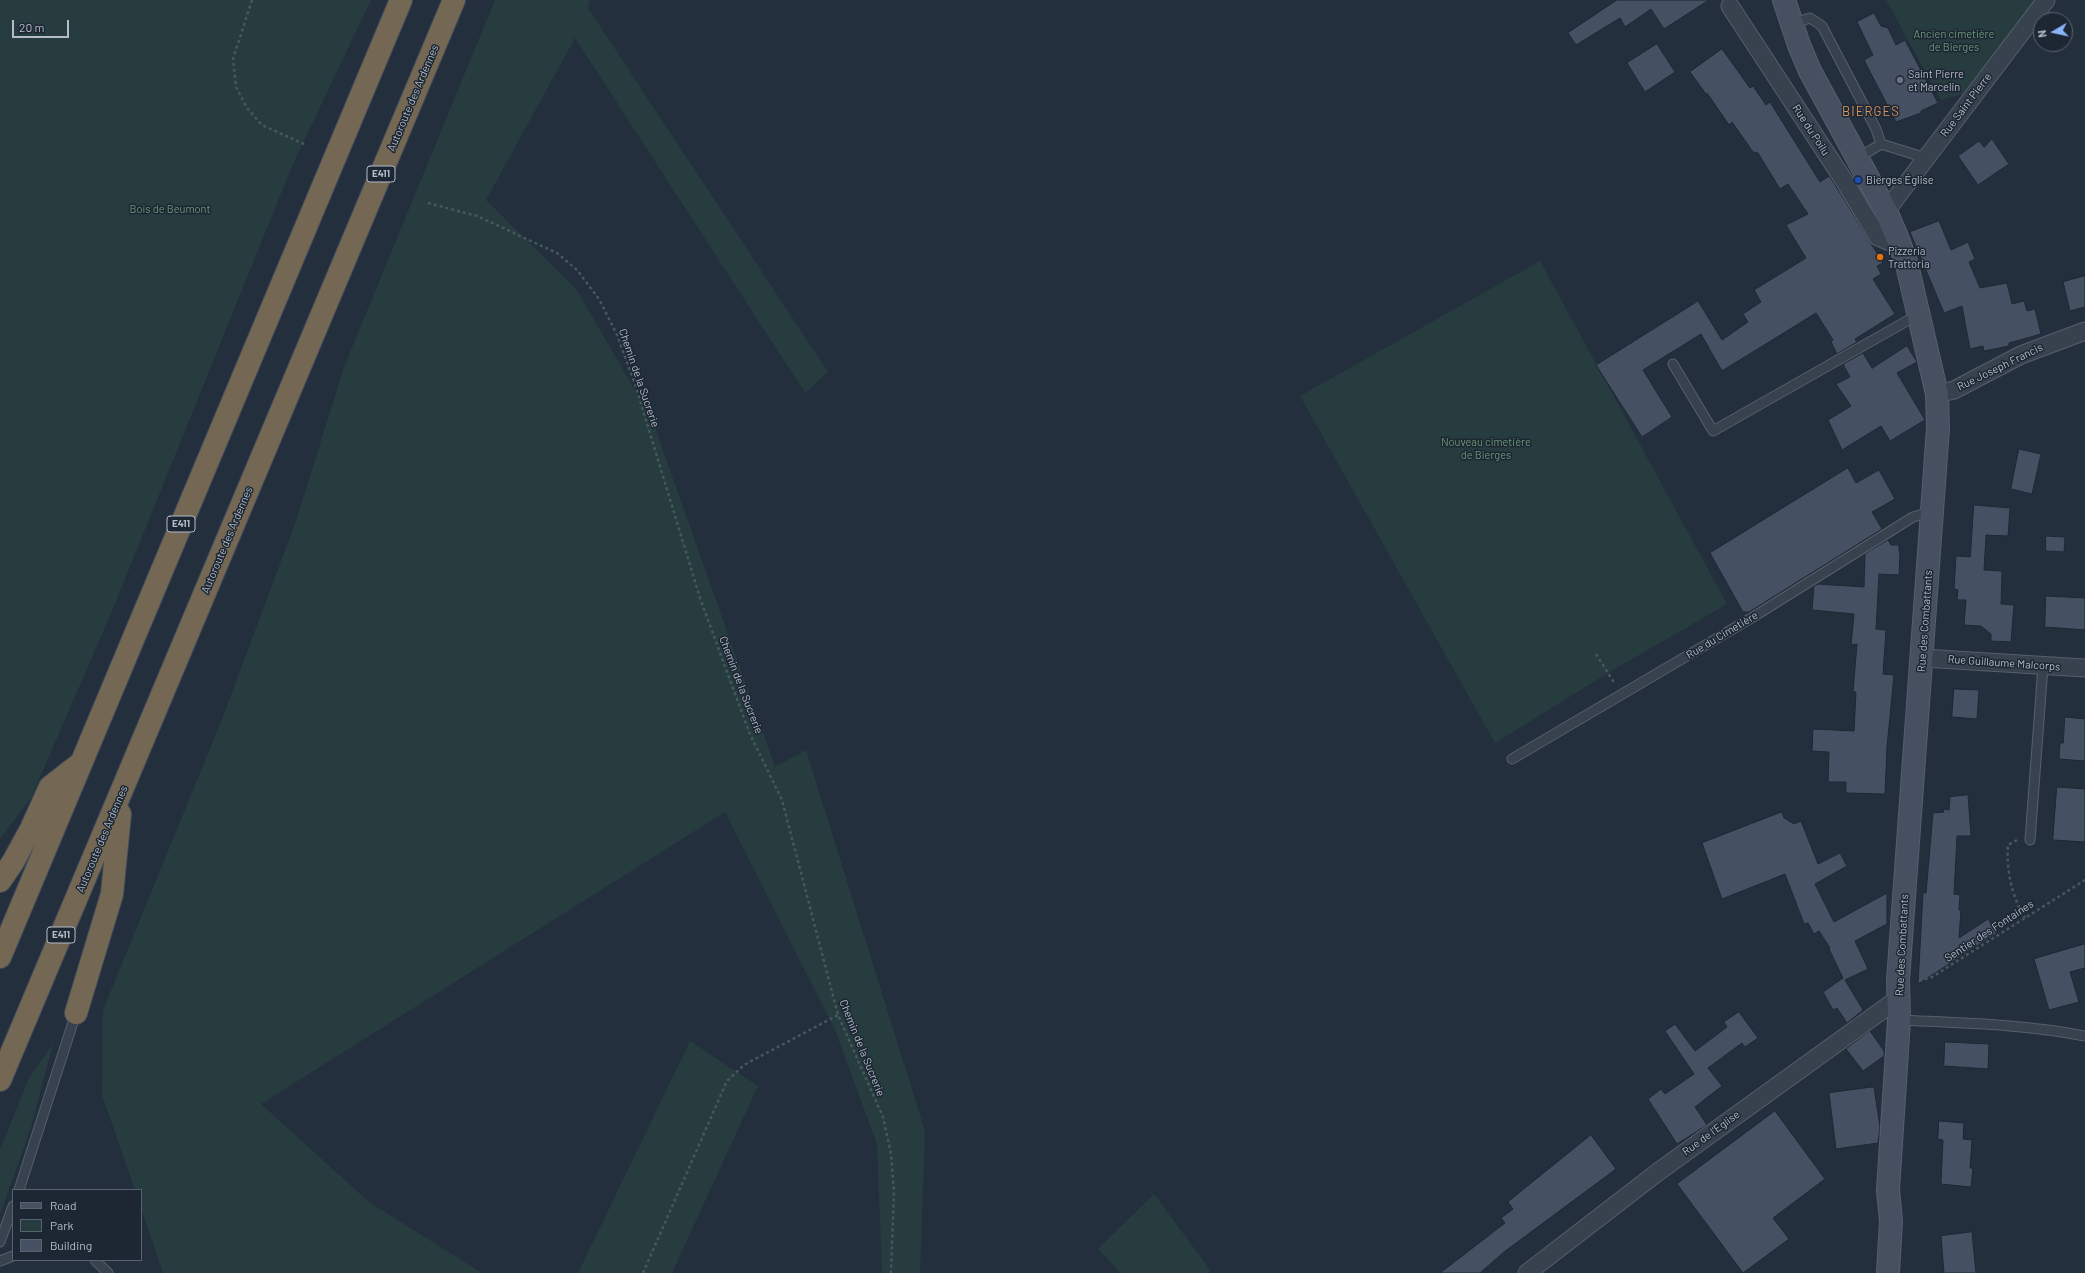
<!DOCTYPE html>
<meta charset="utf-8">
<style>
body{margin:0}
#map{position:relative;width:2085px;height:1273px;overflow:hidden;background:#242f3e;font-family:Barlow,sans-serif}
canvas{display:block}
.legend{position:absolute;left:12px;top:1189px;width:130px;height:72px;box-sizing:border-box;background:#1d2633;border:1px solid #59626f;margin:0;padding:5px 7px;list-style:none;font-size:12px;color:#b4bcc9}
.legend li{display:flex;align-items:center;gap:8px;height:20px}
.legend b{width:20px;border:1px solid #59626f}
.north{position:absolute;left:2033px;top:12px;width:40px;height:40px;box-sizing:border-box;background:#1d2633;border:1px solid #59626f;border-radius:50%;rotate:261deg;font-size:11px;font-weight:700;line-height:16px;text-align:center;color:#b4bcc9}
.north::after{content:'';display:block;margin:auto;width:14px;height:18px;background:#8ab4f8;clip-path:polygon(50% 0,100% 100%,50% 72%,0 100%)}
.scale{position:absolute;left:12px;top:20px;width:57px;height:18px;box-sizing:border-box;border:2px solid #b4bcc9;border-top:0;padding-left:5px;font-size:12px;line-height:14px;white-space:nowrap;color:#b4bcc9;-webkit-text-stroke:3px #1d2633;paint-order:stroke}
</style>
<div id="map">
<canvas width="2085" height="1273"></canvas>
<ul class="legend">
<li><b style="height:5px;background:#465061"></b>Road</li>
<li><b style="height:11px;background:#263c3f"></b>Park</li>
<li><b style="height:11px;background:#455162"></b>Building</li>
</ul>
<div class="north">N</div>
<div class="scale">20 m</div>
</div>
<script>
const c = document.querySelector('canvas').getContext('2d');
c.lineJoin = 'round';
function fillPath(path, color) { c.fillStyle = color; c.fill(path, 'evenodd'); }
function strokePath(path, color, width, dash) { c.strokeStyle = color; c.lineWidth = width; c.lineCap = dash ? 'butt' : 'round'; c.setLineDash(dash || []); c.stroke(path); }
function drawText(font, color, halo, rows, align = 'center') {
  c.font = font + ' Barlow,sans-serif'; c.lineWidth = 3; c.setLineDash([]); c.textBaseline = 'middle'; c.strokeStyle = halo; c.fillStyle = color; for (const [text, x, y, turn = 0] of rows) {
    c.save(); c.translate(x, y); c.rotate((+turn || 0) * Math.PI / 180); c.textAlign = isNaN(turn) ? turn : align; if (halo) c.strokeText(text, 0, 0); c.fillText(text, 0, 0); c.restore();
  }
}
fillPath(new Path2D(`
 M0 0H371L293 164 112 611 31 798 0 839Z
 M495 0H590L588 8 828 372 805 393 575 38 486 200 577 290 653 422 775 767 806 750 925 1131 920 1273H882L877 1144 835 1030 725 812 261 1104 369 1202 482 1273H163L141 1208V1190H135L102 1095 103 1010 222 719 296 521 344 367Z
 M1886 0H2036L1963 94 1941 100Z
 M1540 261 1727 604 1608 673 1495 743 1300 396Z
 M690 1041 758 1086 672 1273H578Z
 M53 1044 31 1127 0 1215V1150L29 1078Z
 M1154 1194 1211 1271 1208 1273H1121L1098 1249Z`), '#263c3f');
const building = new Path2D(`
 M1617 0H1709L1664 29 1651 9 1625 27 1620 18 1576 45 1568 33Z
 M1874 13 1881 26 1888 28 1896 45 1905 40 1938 103 1921 111V113L1896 122 1864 60 1873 55 1857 22Z
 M1657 44 1675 72 1645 92 1627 63Z
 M1722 49 1750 88 1753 86 1766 105 1770 102 1820 182 1829 176 1834 183 1883 263 1877 266 1881 274 1873 279 1895 314 1855 339 1857 342 1837 354 1831 342 1833 340 1816 313 1722 371 1701 334 1643 370 1672 417 1642 437 1596 365 1698 301 1722 340 1748 322 1743 314 1761 302 1754 290 1806 258 1786 225 1808 214 1788 184 1780 189 1758 153 1753 152 1732 122 1729 125 1707 93 1706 94 1690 72Z
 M1992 139 2009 164 1978 185 1958 156 1979 141 1984 147Z
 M1939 221 1951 250 1968 242 1975 259 1969 262 1980 288 2007 283 2012 304 2024 301 2027 311 2035 309 2041 334 2009 343V346L1984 351 1983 346 1970 349 1962 306 1944 313 1910 232Z
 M2085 276V307L2070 311 2063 282Z
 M1907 346 1917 362 1897 373 1925 420 1890 441 1881 426 1842 450 1828 420 1851 406 1836 384 1850 377 1843 364 1863 353 1872 368Z
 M2019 449 2041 454 2032 494 2011 489Z
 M1848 468 1856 483 1879 470 1895 499 1872 512 1882 529 1749 612H1743L1710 553Z
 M1974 505 2010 508 2008 536 1986 535 1984 570 2002 571 2001 604 2014 605 2011 642 1991 641V634L1981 626 1964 625 1966 600H1957L1958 590 1954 589 1956 556 1970 557Z
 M2046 536 2065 537 2064 552 2046 551Z
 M1888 540 1891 545H1899V551H1900L1899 575 1879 574 1876 629 1886 630 1883 674 1894 675 1887 747 1885 794 1846 793V782H1828L1829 752 1812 751 1813 729 1854 731 1856 692H1853L1857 644 1851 645 1854 614 1812 610 1814 586 1818 584 1864 587 1865 554Z
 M2046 596 2085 598V630L2045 627Z
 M1954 689 1979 690 1977 719 1952 717Z
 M2065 717 2085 719V761L2059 759 2060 743H2063Z
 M2057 787 2085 789V842L2053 840Z
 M1968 795 1971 836H1957L1954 894 1960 895 1959 910H1961L1959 938 1988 919 1997 933 1918 984 1923 893H1926L1933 813 1944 812 1943 809 1949 810 1950 797Z
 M1782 812 1784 818 1794 824 1801 821 1818 864 1840 853 1847 866 1815 884 1834 922 1887 893V924L1855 941 1868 969 1845 980 1863 1010 1847 1023 1837 1008 1833 1010 1823 992 1843 978 1829 949 1830 948 1819 931 1814 934 1808 923 1804 924 1785 874 1722 899 1702 843Z
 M2085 944V968L2070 972 2079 1002 2049 1010 2034 959Z
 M1739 1012 1758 1038 1745 1047 1742 1043 1708 1068 1722 1086 1695 1107 1707 1125 1677 1144 1648 1099 1661 1089 1665 1094 1694 1074 1665 1031 1675 1024 1695 1051 1727 1027 1724 1022Z
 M1870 1031 1884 1051V1056L1863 1071 1846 1049Z
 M1945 1042 1989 1044 1988 1069 1944 1066Z
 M1874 1087 1880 1127 1878 1143 1836 1149 1829 1093Z
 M1775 1111 1825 1179 1773 1218 1789 1239 1743 1273 1677 1184Z
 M1939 1121 1964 1123 1963 1139 1972 1140 1970 1168H1973L1971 1187 1941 1184 1943 1140 1938 1139Z
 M1591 1135 1616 1169 1504 1252 1480 1273H1440L1505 1223 1501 1218 1513 1209 1508 1202Z
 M1972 1232 1976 1273H1944L1941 1236Z`);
fillPath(building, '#455162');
strokePath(building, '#1f2835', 1);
const lane = new Path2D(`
 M1791 24 1810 18 1822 26 1876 129 1881 144 1858 158
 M1881 144 1926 158
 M1673 364 1713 431 1919 314
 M1512 759 1753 617 1913 517 1923 514H1932
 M2030 840 2043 666
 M1899 1020C1961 1023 2024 1024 2085 1036
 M19 1190 76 1013
 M0 1242 13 1206
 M95 1260 108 1273
 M0 1261 13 1256`);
const street = new Path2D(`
 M1730 6 1845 182 1878 237 1890 242H1899
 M1886 211 2046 0
 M1937 394 1954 390 2021 355 2085 331
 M1923 658 2085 668
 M1527 1273 1658 1172 1899 998`);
const secondary = new Path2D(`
 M1784 0 1799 45 1810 71 1886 211 1899 242 1907 265 1937 394 1938 428 1898 980 1899 1020 1888 1190 1891 1221 1888 1273`);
const highway = new Path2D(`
 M0 881 13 862 31 829 50 787 81 763
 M0 957 401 0
 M76 1013 112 894 120 814
 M0 1080 454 0`);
strokePath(lane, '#565f6c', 11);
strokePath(street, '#565f6c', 19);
strokePath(secondary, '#565f6c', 24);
strokePath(highway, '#434c59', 24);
strokePath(new Path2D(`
 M252 0 233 59 236 87 247 108 262 125 304 144
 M428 203 477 216 557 253 577 270 599 299 617 335 635 384 700 598 749 732 782 800 838 1015 883 1117 891 1154 894 1192 891 1273
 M1596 654 1615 684
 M2017 840 2008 845C2006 870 2012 897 2025 918
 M1919 981 1932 977 2085 880
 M643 1273 727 1081 744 1065 838 1015`), '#44595c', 2.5, [3, 3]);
strokePath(lane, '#38414e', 9);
strokePath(street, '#38414e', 17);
strokePath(secondary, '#465061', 22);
strokePath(highway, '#746855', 22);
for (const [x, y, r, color] of [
 [1900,80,4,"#6b7280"],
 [1858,180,4,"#1a4fb4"],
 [1880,257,4,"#e8710a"]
]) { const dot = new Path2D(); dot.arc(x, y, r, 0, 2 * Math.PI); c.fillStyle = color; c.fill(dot); strokePath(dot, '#1d2633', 1.5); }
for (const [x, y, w] of [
 [381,174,28],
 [181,524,28],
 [61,935,28]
]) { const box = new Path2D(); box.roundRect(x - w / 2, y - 8, w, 16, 3); c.fillStyle = '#1d2633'; c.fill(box); strokePath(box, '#b4bcc9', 1); }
drawText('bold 10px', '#b4bcc9', null, [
 ["E411",381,174],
 ["E411",181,524],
 ["E411",61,935]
]);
drawText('11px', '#6b9a76', '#1d2633', [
 ["Ancien cimetière",1954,34],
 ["de Bierges",1954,47],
 ["Bois de Beumont",170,209],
 ["Nouveau cimetière",1486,442],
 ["de Bierges",1486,455]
]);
drawText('11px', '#b4bcc9', '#1d2633', [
 ["Saint Pierre",1908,74],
 ["et Marcelin",1908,87],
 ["Bierges Église",1866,180],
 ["Pizzeria",1888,251],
 ["Trattoria",1888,264]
], 'left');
drawText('11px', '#b4bcc9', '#1d2633', [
 ["Autoroute des Ardennes",413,98,-67],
 ["Rue Saint Pierre",1966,105,-53],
 ["Rue du Poilu",1811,130,57],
 ["Rue Joseph Francis",2000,367,-26],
 ["Chemin de la Sucrerie",639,378,71],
 ["Autoroute des Ardennes",227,540,-67],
 ["Rue des Combattants",1925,621,-86],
 ["Rue du Cimetière",1722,635,-31],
 ["Rue Guillaume Malcorps",2004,663,4],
 ["Chemin de la Sucrerie",741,685,69],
 ["Autoroute des Ardennes",102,839,-67],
 ["Sentier des Fontaines",1989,931,-33],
 ["Rue des Combattants",1902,945,-87],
 ["Chemin de la Sucrerie",862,1048,68],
 ["Rue de l'Eglise",1711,1133,-36]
]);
c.letterSpacing = '1px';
drawText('13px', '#d59563', '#1d2633', [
 ["BIERGES",1871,112]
]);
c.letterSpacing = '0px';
</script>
